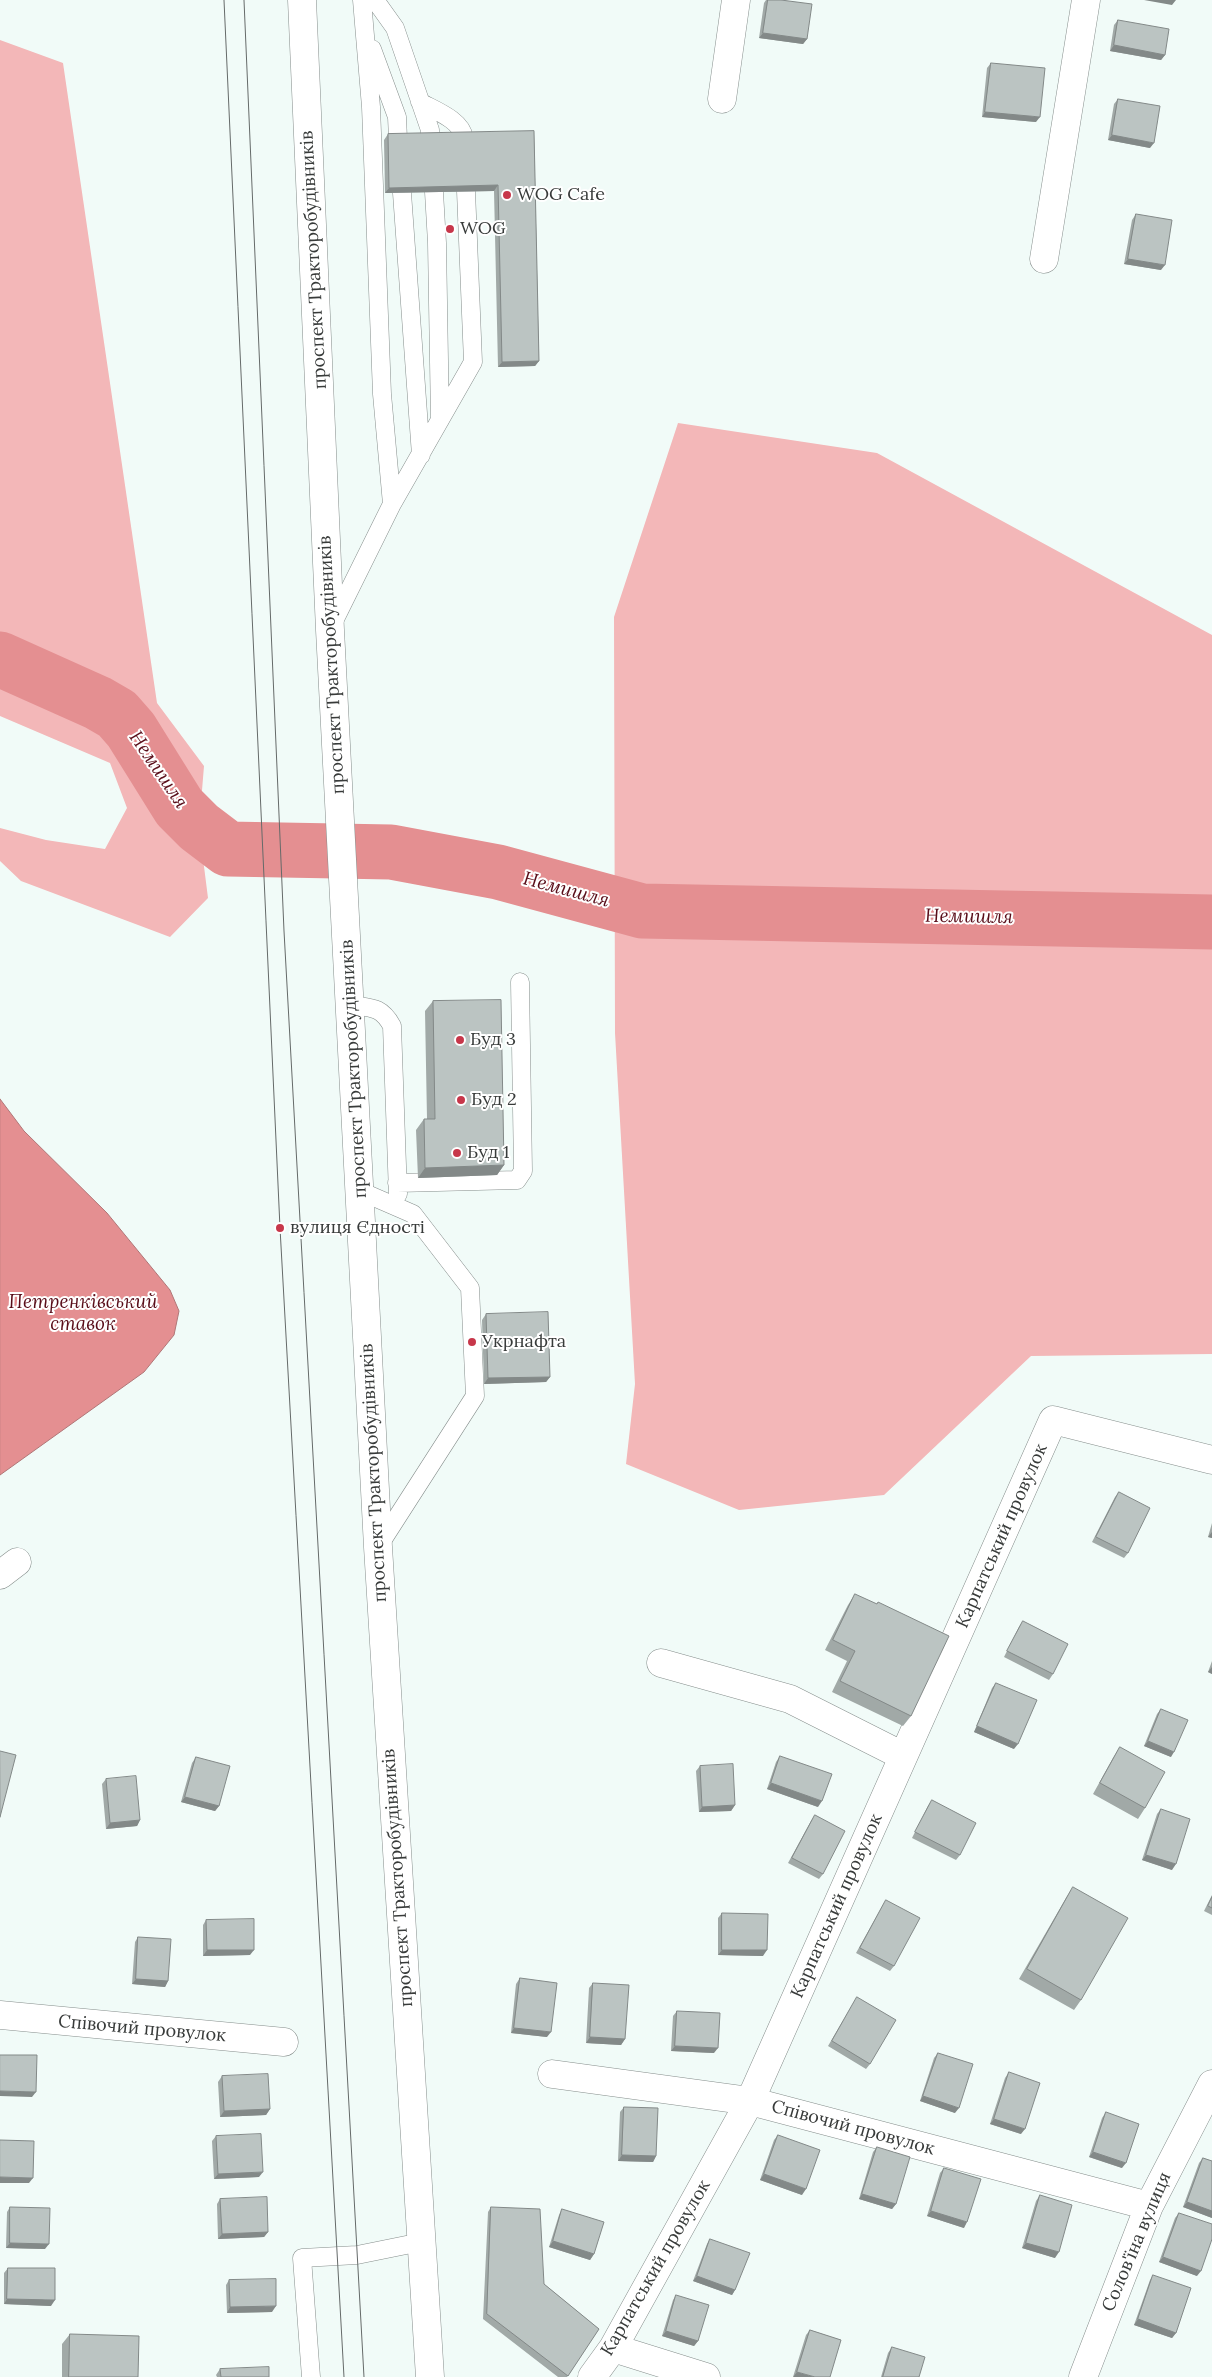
<!DOCTYPE html>
<meta charset="utf-8">
<style>
body{margin:0}
canvas{display:block;background:#f1fbf8}
</style>
<canvas width="1212" height="2377"></canvas>
<script>
const c = document.querySelector('canvas').getContext('2d');
c.lineJoin = 'round';
function fillPath(path, color) { c.fillStyle = color; c.fill(path, 'evenodd'); }
function strokePath(path, color, width, dash) { c.strokeStyle = color; c.lineWidth = width; c.lineCap = dash ? 'butt' : 'round'; c.setLineDash(dash || []); c.stroke(path); }
function drawText(font, color, halo, rows, align = 'center') {
  c.font = font + ' Lora,serif'; c.lineWidth = 4; c.setLineDash([]); c.textBaseline = 'middle'; c.strokeStyle = halo; c.fillStyle = color; for (const [text, x, y, turn = 0] of rows) {
    c.save(); c.translate(x, y); c.rotate((+turn || 0) * Math.PI / 180); c.textAlign = isNaN(turn) ? turn : align; if (halo) c.strokeText(text, 0, 0); c.fillText(text, 0, 0); c.restore();
  }
}
fillPath(new Path2D(`
 M0 40 63 63 157 703 204 766 199 827 208 898 170 937 21 881 0 861V828L46 840 105 849 127 808 110 763 0 716Z
 M678 423 877 453 1212 635V1354L1031 1356 884 1495 739 1510 626 1464 635 1384 615 1033 614 617Z`), '#f3b7b8');
const water = new Path2D(`
 M0 1099 24 1131 107 1213 170 1290 179 1311 174 1335 144 1372 0 1475Z`);
fillPath(water, '#e48f91');
strokePath(water, '#b07677', 1);
strokePath(new Path2D(`
 M0 659 98 703 117 714 131 730 179 807 199 827 228 849 391 852 498 872 642 911 1212 922`), '#e48f91', 55);
const service = new Path2D(`
 M362 0 371 107 382 394 392 504
 M375 0 395 28 430 130V139
 M372 49 397 117 398 139
 M420 102C434 110 462 120 464 138
 M434 192 437 243 440 420
 M402 193 421 455
 M332 625 392 504 473 362 466 191
 M351 1005C371 1008 381 1006 392 1026L398 1194
 M397 1183 517 1180 523 1171 520 982
 M360 1191 413 1214 470 1288 475 1396 378 1547
 M311 2377 302 2258 357 2255 421 2242`);
const minor = new Path2D(`
 M722 99 736 0
 M1044 259 1086 0
 M0 1575 17 1562
 M661 1663 790 1699 903 1756
 M0 2015 284 2042
 M552 2074 750 2101 1149 2206
 M613 2348 706 2377
 M592 2377 613 2348 750 2101 1053 1420 1212 1460
 M1083 2377 1149 2206 1212 2084`);
const secondary = new Path2D(`
 M302 0 330 630 378 1547 430 2377`);
strokePath(service, '#868e8c', 19);
strokePath(minor, '#868e8c', 29);
strokePath(secondary, '#868e8c', 29);
strokePath(service, '#fff', 18);
strokePath(minor, '#fff', 28);
strokePath(secondary, '#fff', 28);
strokePath(new Path2D(`
 M224 0 280 1228 344 2377
 M244 0 284 931 364 2377`), '#656a69', 1);
fillPath(new Path2D(`
 M766 0H781L807 39 803 44 759 38 764 3Z
 M1118 20 1165 55 1161 60 1110 51 1114 25Z
 M991 63 1036 122 982 117 987 68Z
 M1118 99 1150 148 1108 140 1114 104Z
 M534 131 539 361 535 366 498 367 494 191 385 193 384 140 388 134Z
 M1136 214 1161 270 1124 264 1132 220Z
 M433 1001 504 1165 497 1175 418 1178 416 1130 424 1119H427L425 1011Z
 M486 1314 550 1377 546 1382 484 1384 482 1320Z
 M1119 1492 1128 1553 1124 1558 1092 1542 1115 1497Z
 M1212 1523V1538L1208 1537Z
 M855 1594 911 1716 903 1726 832 1692 847 1661 825 1650 848 1605Z
 M1023 1621 1053 1674 1049 1680 1004 1657 1019 1627Z
 M1212 1661V1674L1208 1672Z
 M996 1683 1014 1749 974 1732 992 1688Z
 M1161 1709 1171 1757 1144 1746 1157 1714Z
 M1120 1747 1145 1808 1138 1819 1093 1794 1113 1758Z
 M780 1756 818 1807 767 1789 776 1762Z
 M196 1757 219 1806 215 1811 181 1802 192 1763Z
 M700 1766 735 1805 731 1811 699 1812 696 1771Z
 M106 1779 140 1820 137 1826 106 1829 102 1784Z
 M932 1800 960 1855 956 1860 912 1838 928 1806Z
 M1161 1809 1172 1870 1142 1860 1157 1814Z
 M815 1815 823 1874 819 1879 788 1863 811 1821Z
 M1073 1887 1081 2000 1074 2010 1019 1979 1066 1898Z
 M1212 1895V1915L1204 1911Z
 M886 1900 894 1966 890 1971 856 1953 883 1905Z
 M722 1913 763 1956 718 1955V1918Z
 M206 1920 250 1955 203 1956V1925Z
 M138 1937 168 1981 165 1987 132 1984 135 1942Z
 M520 1978 547 2037 511 2033 516 1984Z
 M593 1983 625 2039 621 2045 586 2043 589 1988Z
 M857 1997 870 2064 866 2069 828 2046Z
 M677 2011 714 2053 671 2051 673 2016Z
 M938 2053 955 2113 920 2101 934 2058Z
 M1009 2072 1021 2134 990 2124 1005 2078Z
 M222 2076 270 2109 266 2115 220 2117 218 2082Z
 M624 2107 656 2156 653 2162 618 2161 620 2112Z
 M1106 2112 1122 2168 1089 2157 1102 2118Z
 M778 2135 802 2195 760 2180 774 2140Z
 M216 2136 259 2177 214 2179 212 2141Z
 M877 2147 896 2204 892 2209 859 2199 873 2152Z
 M1203 2158 1212 2161V2218L1183 2207 1199 2163Z
 M944 2168 964 2228 927 2216 940 2173Z
 M1040 2195 1055 2258 1022 2248 1036 2201Z
 M220 2199 268 2232 264 2237 218 2239 217 2204Z
 M10 2207 45 2249 6 2248 7 2212Z
 M491 2207 544 2284 599 2329 567 2377H558L483 2319 488 2212Z
 M562 2209 594 2254 590 2260 549 2247 559 2215Z
 M1179 2213 1197 2276 1159 2262 1175 2218Z
 M710 2239 735 2290 732 2295 693 2281 707 2244Z
 M8 2268 51 2306 4 2304V2273Z
 M1153 2275 1176 2333 1172 2338 1134 2325 1150 2280Z
 M229 2280 272 2312 227 2313 226 2285Z
 M676 2295 698 2341 694 2346 662 2336 673 2300Z
 M810 2330 841 2340 793 2377 806 2335Z
 M70 2334 138 2377H62V2344Z
 M892 2347 919 2377H881L888 2353Z
 M220 2369 269 2377H217L216 2375Z`), '#a1a9a7');
fillPath(new Path2D(`
 M1144 0H1176L1172 5Z
 M763 33 807 39 803 44 759 38Z
 M1114 45 1165 55 1161 60 1110 51Z
 M985 112 1040 117 1036 122 982 117Z
 M1112 135 1154 143 1150 148 1108 140Z
 M498 185 494 191 385 193 389 188Z
 M1128 259 1165 265 1161 270 1124 264Z
 M539 361 535 366 498 367 502 362Z
 M504 1165 497 1175 418 1178 425 1168Z
 M550 1377 546 1382 484 1384 488 1378Z
 M1212 1532V1538L1208 1537Z
 M1212 1667V1674L1208 1672Z
 M977 1726 1018 1744 1014 1749 974 1732Z
 M1148 1741 1174 1752 1171 1757 1144 1746Z
 M771 1783 822 1801 818 1807 767 1789Z
 M185 1797 219 1806 215 1811 181 1802Z
 M735 1805 731 1811 699 1812 702 1807Z
 M140 1820 137 1826 106 1829 110 1823Z
 M1146 1855 1176 1864 1172 1870 1142 1860Z
 M207 1950H254L250 1955 203 1956Z
 M722 1950H767L763 1956 718 1955Z
 M136 1979 168 1981 165 1987 132 1984Z
 M514 2028 551 2032 547 2037 511 2033Z
 M590 2037 625 2039 621 2045 586 2043Z
 M675 2046 718 2048 714 2053 671 2051Z
 M0 2091 36 2092 32 2097 0 2096Z
 M923 2096 959 2108 955 2113 920 2101Z
 M270 2109 266 2115 220 2117 224 2111Z
 M994 2119 1025 2129 1021 2134 990 2124Z
 M1093 2152 1126 2163 1122 2168 1089 2157Z
 M622 2155 656 2156 653 2162 618 2161Z
 M263 2172 259 2177 214 2179 218 2174Z
 M764 2174 806 2189 802 2195 760 2180Z
 M0 2177 33 2178 29 2183H0Z
 M862 2194 896 2204 892 2209 859 2199Z
 M1187 2202 1212 2211V2218L1183 2207Z
 M931 2211 967 2222 964 2228 927 2216Z
 M268 2232 264 2237 218 2239 222 2234Z
 M553 2241 594 2254 590 2260 549 2247Z
 M10 2243 49 2244 45 2249 6 2248Z
 M1026 2243 1059 2252 1055 2258 1022 2248Z
 M1163 2257 1201 2271 1197 2276 1159 2262Z
 M697 2276 735 2290 732 2295 693 2281Z
 M7 2299 55 2300 51 2306 4 2304Z
 M276 2306 272 2312 227 2313 230 2307Z
 M1138 2319 1176 2333 1172 2338 1134 2325Z
 M666 2331 698 2341 694 2346 662 2336Z
 M797 2372 815 2377H793Z`), '#838988');
const building = new Path2D(`
 M768 0H781L812 4 807 39 763 33Z
 M1118 20 1169 29 1165 55 1114 45Z
 M991 63 1045 68 1040 117 985 112Z
 M1118 99 1160 106 1154 143 1112 135Z
 M534 131 539 361 502 362 498 185 389 188 388 134Z
 M1136 214 1172 220 1165 265 1128 259Z
 M501 1000 504 1165 425 1168 424 1119H435L433 1001Z
 M548 1312 550 1377 488 1378 486 1314Z
 M1119 1492 1150 1508 1128 1553 1096 1537Z
 M855 1594 877 1604 878 1602 949 1636 911 1716 840 1681 855 1651 833 1640Z
 M1023 1621 1068 1644 1053 1674 1007 1651Z
 M996 1683 1037 1700 1018 1744 977 1726Z
 M1161 1709 1188 1720 1174 1752 1148 1741Z
 M1120 1747 1165 1772 1145 1808 1100 1783Z
 M0 1751 16 1755 0 1817Z
 M780 1756 832 1774 822 1801 771 1783Z
 M196 1757 230 1766 219 1806 185 1797Z
 M733 1764 735 1805 702 1807 700 1766Z
 M136 1776 140 1820 110 1823 106 1779Z
 M932 1800 976 1823 960 1855 915 1832Z
 M1161 1809 1190 1819 1176 1864 1146 1855Z
 M815 1815 845 1831 823 1874 792 1858Z
 M1073 1887 1128 1918 1081 2000 1027 1969Z
 M1212 1897V1908L1208 1906Z
 M886 1900 920 1918 894 1966 860 1948Z
 M722 1913 768 1914 767 1950H722Z
 M254 1919V1950H207L206 1920Z
 M138 1937 171 1939 168 1981 136 1979Z
 M520 1978 557 1983 551 2032 514 2028Z
 M593 1983 629 1985 625 2039 590 2037Z
 M857 1997 896 2020 870 2064 832 2041Z
 M677 2011 720 2013 718 2048 675 2046Z
 M938 2053 973 2064 959 2108 923 2096Z
 M0 2055H37L36 2092 0 2091Z
 M1009 2072 1040 2083 1025 2129 994 2119Z
 M268 2074 270 2109 224 2111 222 2076Z
 M624 2107 658 2108 656 2156 622 2155Z
 M1106 2112 1139 2124 1126 2163 1093 2152Z
 M261 2134 263 2172 218 2174 216 2136Z
 M778 2135 820 2150 806 2189 764 2174Z
 M0 2140 34 2141 33 2178 0 2177Z
 M877 2147 910 2157 896 2204 862 2194Z
 M1203 2158 1212 2161V2211L1187 2202Z
 M944 2168 981 2179 967 2222 931 2211Z
 M1040 2195 1072 2205 1059 2252 1026 2243Z
 M267 2197 268 2232 222 2234 220 2199Z
 M10 2207 50 2208 49 2244 10 2243Z
 M491 2207 540 2209 544 2284 599 2329 568 2376 487 2314Z
 M562 2209 604 2222 594 2254 553 2241Z
 M1179 2213 1212 2224V2239L1201 2271 1163 2257Z
 M710 2239 750 2253 735 2290 697 2276Z
 M8 2268H55V2300L7 2299Z
 M1153 2275 1191 2288 1176 2333 1138 2319Z
 M276 2279V2306L230 2307 229 2280Z
 M676 2295 709 2305 698 2341 666 2331Z
 M810 2330 841 2340 830 2377H815L797 2372Z
 M70 2334 139 2336 138 2377H69Z
 M892 2347 925 2357 919 2377H883Z
 M269 2367V2377H221L220 2369Z`);
fillPath(building, '#bbc4c2');
strokePath(building, '#838988', 1);
for (const [x, y, r, color] of [
 [507,195,5,"#c7374a"],
 [450,229,5,"#c7374a"],
 [460,1040,5,"#c7374a"],
 [461,1100,5,"#c7374a"],
 [457,1153,5,"#c7374a"],
 [280,1228,5,"#c7374a"],
 [472,1342,5,"#c7374a"]
]) { const dot = new Path2D(); dot.arc(x, y, r, 0, 2 * Math.PI); c.fillStyle = color; c.fill(dot); strokePath(dot, '#fff', 2); }
drawText('18px', '#383b3a', '#fff', [
 ["WOG Cafe",517,195],
 ["WOG",460,229],
 ["Буд 3",470,1040],
 ["Буд 2",471,1100],
 ["Буд 1",467,1153],
 ["вулиця Єдності",290,1228],
 ["Укрнафта",482,1342]
], 'left');
drawText('18px', '#383b3a', '#fff', [
 ["проспект Тракторобудівників",314,260,-93],
 ["проспект Тракторобудівників",332,665,-93],
 ["проспект Тракторобудівників",354,1069,-93],
 ["проспект Тракторобудівників",374,1473,-93],
 ["Карпатський провулок",1002,1536,-66],
 ["проспект Тракторобудівників",398,1878,-94],
 ["Карпатський провулок",837,1906,-66],
 ["Співочий провулок",142,2029,5],
 ["Співочий провулок",853,2128,15],
 ["Солов'їна вулиця",1137,2242,-67],
 ["Карпатський провулок",656,2268,-60]
]);
drawText('italic 19px', '#590d19', '#fff', [
 ["Немишля",158,770,56],
 ["Немишля",566,890,15],
 ["Немишля",969,917,1],
 ["Петренківський",83,1303],
 ["ставок",83,1325]
]);
</script>
